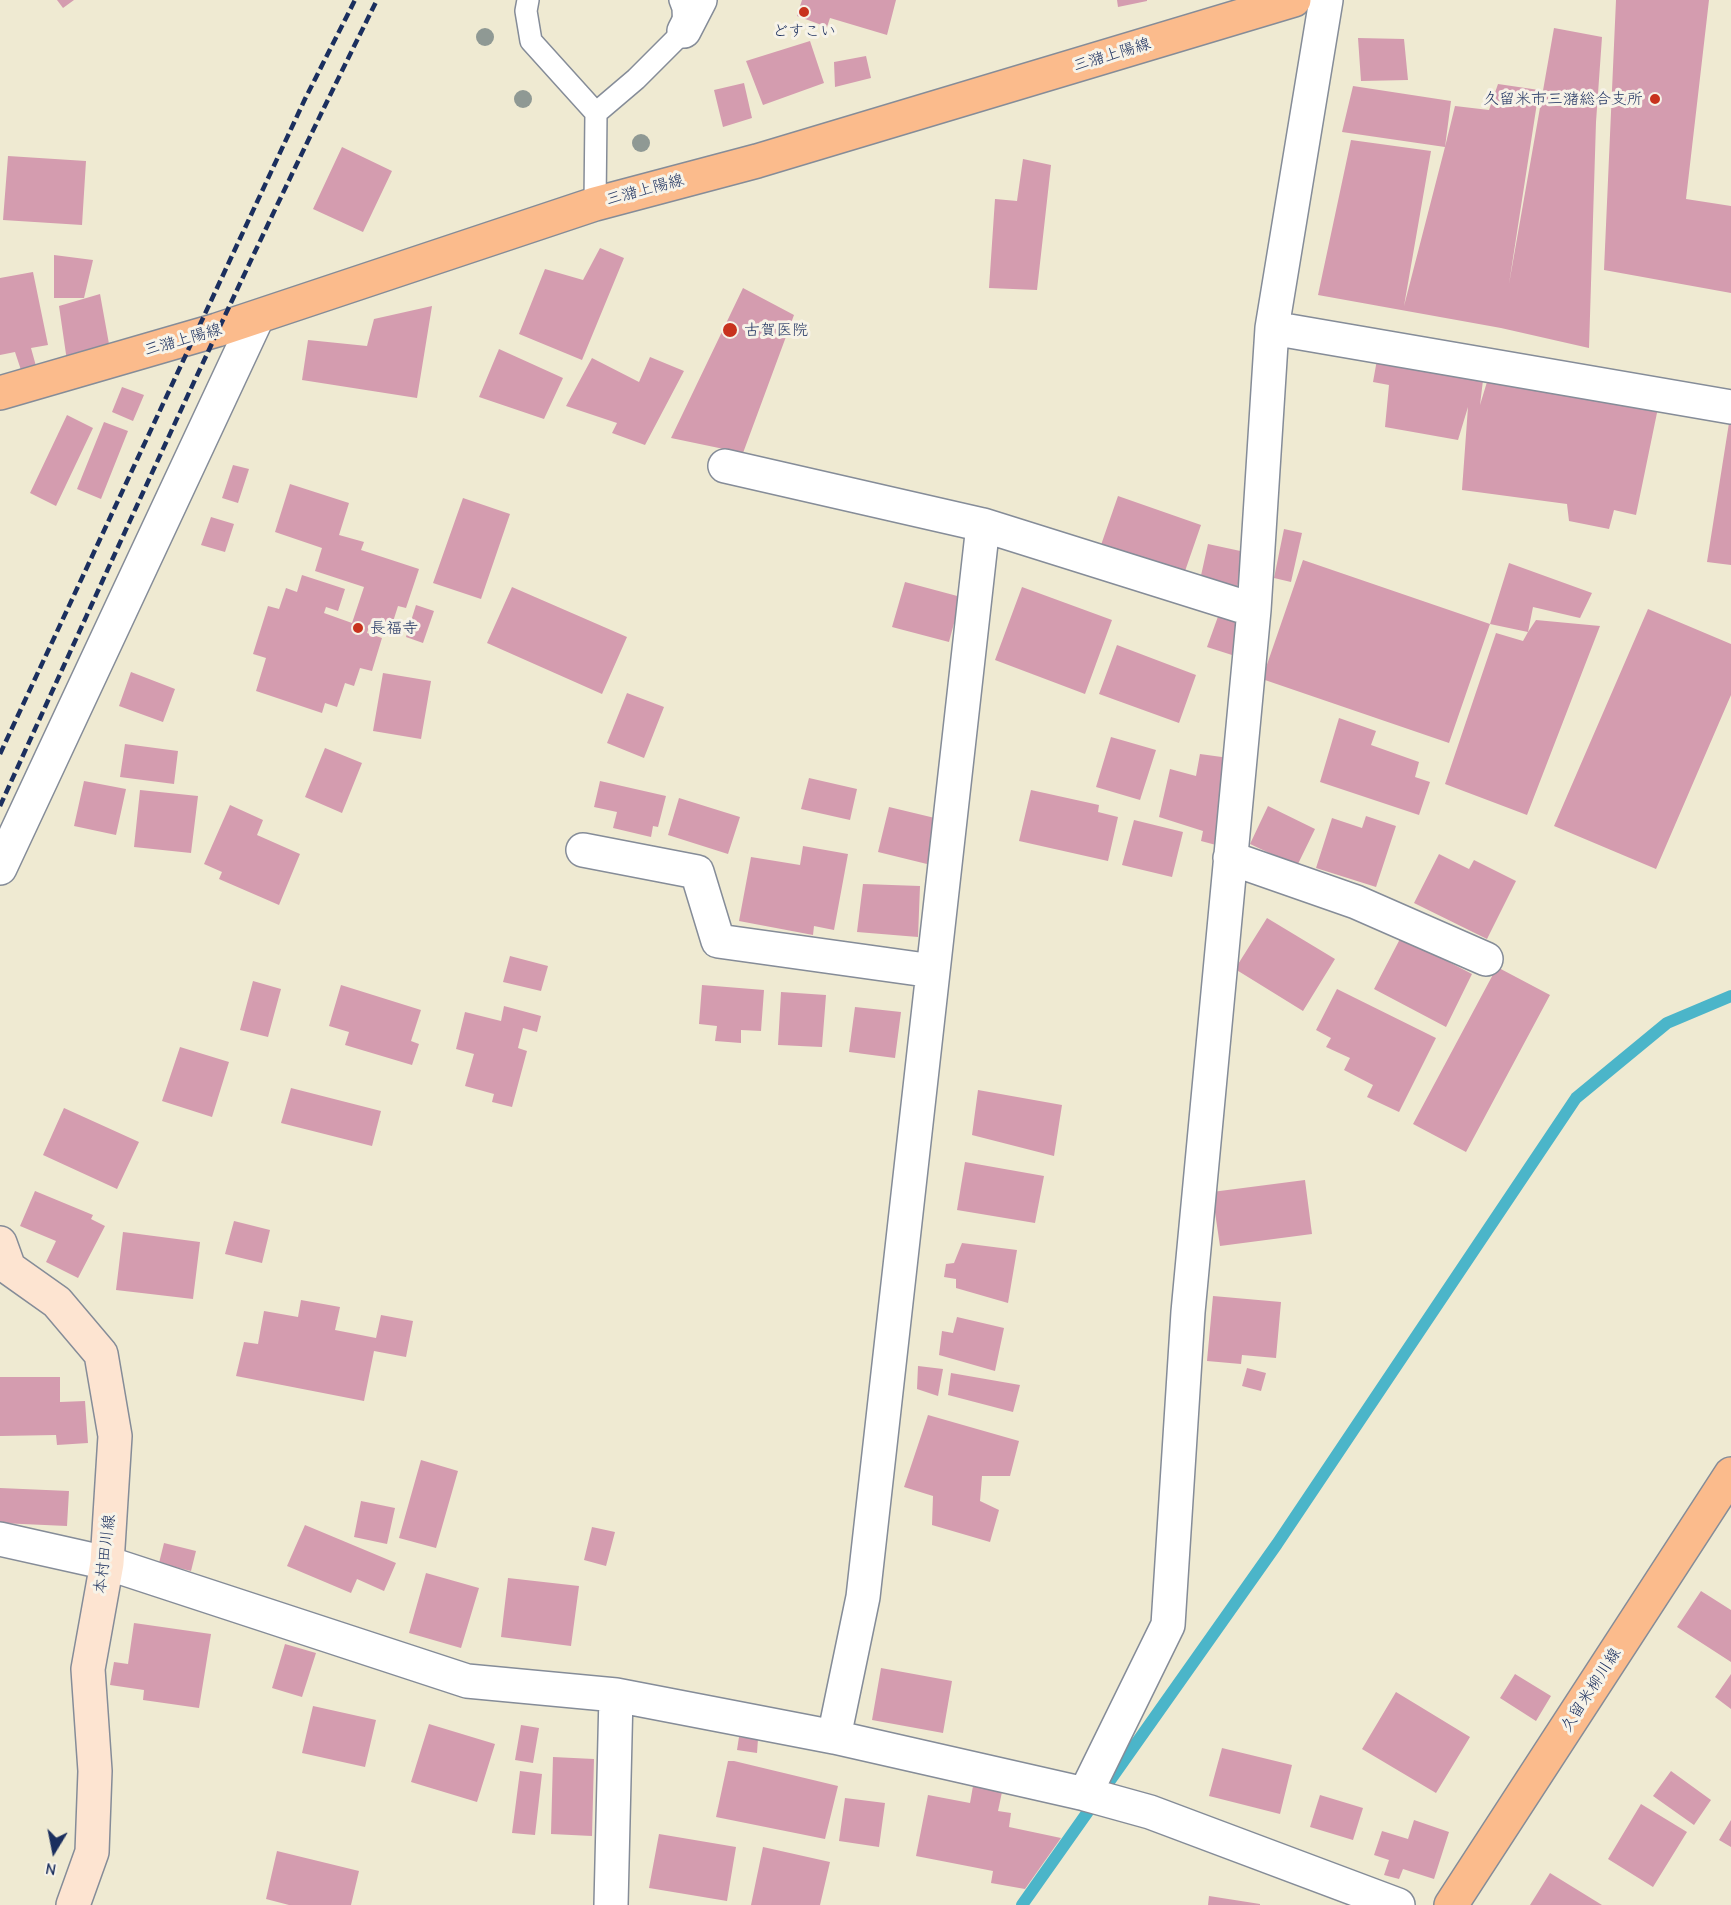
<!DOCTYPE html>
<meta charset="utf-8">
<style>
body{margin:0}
#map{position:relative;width:1731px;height:1905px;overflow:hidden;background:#efead2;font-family:"Comic Neue",sans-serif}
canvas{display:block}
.north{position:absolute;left:24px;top:1821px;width:60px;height:60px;-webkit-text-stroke:4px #f7f3e8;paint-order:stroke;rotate:190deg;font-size:16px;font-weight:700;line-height:24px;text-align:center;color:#1b2f5e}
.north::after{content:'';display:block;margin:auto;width:21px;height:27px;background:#1b2f5e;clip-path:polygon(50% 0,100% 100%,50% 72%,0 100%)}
</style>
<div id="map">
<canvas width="1731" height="1905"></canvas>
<div class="north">N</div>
</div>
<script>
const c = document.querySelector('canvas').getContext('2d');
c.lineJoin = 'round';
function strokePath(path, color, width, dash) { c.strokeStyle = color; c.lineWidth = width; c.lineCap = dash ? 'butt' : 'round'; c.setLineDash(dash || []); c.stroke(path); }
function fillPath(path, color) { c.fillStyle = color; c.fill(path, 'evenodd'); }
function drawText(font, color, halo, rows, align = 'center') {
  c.font = font + ' "Comic Neue","Klee One",sans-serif'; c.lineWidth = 6; c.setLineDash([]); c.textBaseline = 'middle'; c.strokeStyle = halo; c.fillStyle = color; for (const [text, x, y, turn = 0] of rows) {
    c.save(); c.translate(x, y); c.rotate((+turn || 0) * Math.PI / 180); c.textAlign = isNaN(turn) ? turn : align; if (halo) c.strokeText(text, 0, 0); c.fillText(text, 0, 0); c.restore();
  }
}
strokePath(new Path2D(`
 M1022 1905 1277 1544 1576 1098 1667 1023 1731 996`), '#4bb5c9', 12);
fillPath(new Path2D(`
 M57 0H74L63 8Z
 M802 0H896L887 35 830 18 827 27 797 16Z
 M1117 0H1147V1L1118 7Z
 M1616 0H1709L1686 199 1731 206V293L1604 270Z
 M1554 28 1602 37 1596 122 1589 348 1501 328 1318 295 1351 140 1431 151 1404 306 1445 147 1342 132 1353 86 1451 101 1445 147 1455 106 1489 110 1498 84 1539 90 1509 284Z
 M1358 38 1404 39 1408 80 1361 81Z
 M810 41 824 83 763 105 746 61Z
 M866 56 871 78 835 87 834 62Z
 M744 83 752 118 723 127 714 90Z
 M342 147 392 171 363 232 313 209Z
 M8 156 86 161 82 225 3 220Z
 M1023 159 1051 165 1037 290 989 288 995 199 1017 201Z
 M600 248 624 258 582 360 519 334 545 269 583 280Z
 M54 255 93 260 84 298H54Z
 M33 272 48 345 31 348 36 366 21 370 15 352 0 355V278Z
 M743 288 794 315 743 453 671 438Z
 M100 294 111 355 67 361 59 306Z
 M432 306 417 398 302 380 308 340 367 346 374 319Z
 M499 349 563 378 544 419 479 397Z
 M1378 354 1484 372 1480 405 1490 372 1659 403 1636 515 1614 510 1609 529 1569 521 1567 504 1462 490 1468 407 1458 440 1385 427 1389 385 1373 382Z
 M650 357 684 371 645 445 612 433 617 423 566 406 592 358 639 382Z
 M122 387 144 395 133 421 112 412Z
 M67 415 93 428 56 506 30 493Z
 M104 422 128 431 101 499 77 489Z
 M1729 423H1731V565L1707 562Z
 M233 465 249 469 238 503 222 498Z
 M290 484 349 503 339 535 364 542 361 550 419 569 406 608 398 606 391 628 371 621 367 633 382 638 372 671 360 668 354 686 345 683 337 707 325 703 322 713 256 691 266 658 253 654 268 606 279 609 286 588 297 592 302 575 345 589 338 611 326 607 324 613 352 623 364 587 315 571 322 548 275 532Z
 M1118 496 1201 525 1184 574 1101 545Z
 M463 498 510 514 481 599 433 583Z
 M211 517 234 524 225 552 201 545Z
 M1284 529 1302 533 1291 582 1274 578Z
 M1208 544 1245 552 1237 588 1200 580Z
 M1303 560 1490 624 1509 563 1592 593 1580 618 1533 607 1528 632 1536 620 1600 626 1527 815 1445 784 1496 633 1523 641 1528 632 1490 624 1449 743 1262 679Z
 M905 582 961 597 949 642 892 627Z
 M512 587 627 637 602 694 487 643Z
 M1022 587 1112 620 1085 694 995 660Z
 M416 605 434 611 423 643 406 637Z
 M1648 609 1731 644V695L1656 869 1554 826Z
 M1220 611 1244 619 1232 655 1207 647Z
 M1117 645 1196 675 1179 723 1099 694Z
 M131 672 175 689 163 722 119 706Z
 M383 673 431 681 421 739 373 731Z
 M627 693 664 707 644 758 607 743Z
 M1339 718 1376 731 1371 745 1419 762 1415 777 1430 782 1419 815 1320 782Z
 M1111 737 1156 750 1140 800 1096 787Z
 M125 744 178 751 174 784 120 777Z
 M325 748 362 763 342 813 305 797Z
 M1200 754 1229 758 1216 845 1201 841 1203 831 1159 817 1170 769 1196 776Z
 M809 778 857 789 850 820 801 809Z
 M84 781 126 789 116 835 74 826Z
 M600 781 666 796 658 827 653 826 651 837 613 828 617 812 594 807Z
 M140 790 198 796 191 853 134 847Z
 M1031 790 1099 805 1098 812 1118 817 1108 861 1019 841Z
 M679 798 740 817 728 854 668 835Z
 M230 805 263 820 257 835 300 854 279 905 219 879 222 872 204 864Z
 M1268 806 1315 829 1297 866 1250 844Z
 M889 807 939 819 927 864 878 852Z
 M1366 816 1396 826 1376 887 1316 868 1332 818 1362 828Z
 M1134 820 1183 832 1172 877 1122 865Z
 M803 846 848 854 834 930 814 926 813 935 739 921 751 857 800 865Z
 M1439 854 1469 869 1474 860 1516 881 1487 939 1414 903Z
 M863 884 920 886 918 937 857 932Z
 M1267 918 1335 959 1303 1011 1235 969Z
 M1401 937 1472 974 1446 1027 1374 989Z
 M510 956 548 966 541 991 503 982Z
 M1497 967 1550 995 1466 1152 1413 1124Z
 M253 981 281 989 268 1037 240 1030Z
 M341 985 421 1010 411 1041 419 1044 412 1065 345 1045 349 1032 329 1026Z
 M702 985 764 990 761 1031 741 1030V1043L715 1041 717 1026 699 1024Z
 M1337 989 1436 1038 1399 1112 1367 1097 1373 1085 1344 1070 1350 1058 1326 1047 1331 1038 1316 1030Z
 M781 992 826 995 822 1047 778 1045Z
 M504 1006 541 1016 537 1032 523 1028 518 1048 527 1051 512 1107 492 1102 494 1094 465 1086 474 1054 456 1049 465 1012 501 1021Z
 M855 1007 901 1012 895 1058 849 1052Z
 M180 1047 229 1062 212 1117 162 1101Z
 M291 1088 381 1111 372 1146 281 1123Z
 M978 1090 1062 1105 1054 1156 972 1135Z
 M64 1108 139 1142 117 1189 43 1155Z
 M965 1162 1044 1176 1035 1223 957 1210Z
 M1305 1180 1312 1234 1220 1246 1212 1192Z
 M35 1191 93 1215 91 1219 105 1226 78 1278 46 1262 56 1241 20 1226Z
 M234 1221 270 1230 262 1263 225 1254Z
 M123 1232 200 1242 193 1299 116 1290Z
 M962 1243 1017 1250 1008 1303 956 1288V1279L944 1277 946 1264 954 1263Z
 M1213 1296 1281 1302 1276 1358 1242 1355 1241 1364 1207 1361Z
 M301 1300 340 1307 335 1330 376 1338 381 1315 413 1321 406 1357 374 1351 364 1401 236 1376 244 1342 258 1344 264 1311 298 1317Z
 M957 1317 1004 1328 995 1371 939 1355 942 1331 953 1333Z
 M918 1366 943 1369 938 1396 917 1389Z
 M1247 1368 1266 1373 1261 1391 1242 1386Z
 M951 1373 1020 1385 1013 1412 948 1395Z
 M0 1377H60V1402L85 1401 88 1443 57 1445 56 1435 0 1436Z
 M928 1415 1019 1441 1010 1476H982L980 1501 999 1510 990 1542 932 1525 933 1496 904 1487Z
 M421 1460 458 1471 436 1548 399 1538Z
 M0 1488 69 1491 67 1526 0 1523Z
 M361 1501 395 1508 387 1544 354 1537Z
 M305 1525 396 1563 384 1591 357 1579 351 1593 287 1566Z
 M592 1527 615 1532 606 1566 584 1560Z
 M164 1543 196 1551 191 1571 159 1563Z
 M426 1573 479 1588 461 1648 409 1633Z
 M508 1578 579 1586 571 1646 501 1637Z
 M1701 1591 1731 1610V1662L1677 1627Z
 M134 1623 211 1634 199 1708 143 1700 144 1690 110 1685 114 1662 128 1664Z
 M285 1644 316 1653 302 1697 272 1688Z
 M881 1668 952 1681 943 1733 872 1720Z
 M1515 1674 1551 1696 1536 1721 1500 1698Z
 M1731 1674V1709L1715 1697Z
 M1396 1692 1470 1737 1436 1793 1362 1749Z
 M313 1706 376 1720 365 1767 302 1753Z
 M429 1724 495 1744 477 1802 411 1782Z
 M521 1725 539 1728 533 1763 515 1760Z
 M739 1737 758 1739 757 1753 737 1750Z
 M1222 1748 1292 1765 1280 1814 1209 1796Z
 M553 1757 594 1759 592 1836 551 1834Z
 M728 1761H734L838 1786 825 1839 716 1817Z
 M520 1771 542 1774 535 1835 512 1833Z
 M1671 1771 1711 1800 1694 1825 1653 1796Z
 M973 1786 1002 1792 998 1811 1011 1813 1009 1827 1061 1838 1025 1889 991 1883 993 1871 916 1856 928 1795 970 1803Z
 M1320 1795 1363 1808 1353 1840 1310 1827Z
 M845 1798 885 1803 879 1847 839 1841Z
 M1641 1804 1687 1832 1653 1887 1608 1859Z
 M1414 1820 1449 1832 1434 1879 1403 1869 1399 1879 1384 1875 1389 1860 1374 1855 1382 1831 1408 1839Z
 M1731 1820V1847L1719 1840Z
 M659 1834 736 1847 727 1901 649 1888Z
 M763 1847 830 1862 820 1905H751Z
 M277 1851 359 1871 351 1905H289L266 1899Z
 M1550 1873 1602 1905H1530Z
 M1209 1896 1260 1904V1905H1208Z`), '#d49caf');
const lane = new Path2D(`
 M528 0 526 11 531 41 596 113 595 204
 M596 113 636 79 684 31 683 8 680 0`);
const street = new Path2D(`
 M684 31 700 0
 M1272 328 1731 407
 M725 466 983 525 1254 610
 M583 850 697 872 718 941 933 971
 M1230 858 1356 902 1486 959
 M0 868 257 318
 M0 1539 107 1563 467 1681 616 1695 834 1737 1085 1794 1150 1812 1398 1905
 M834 1737 863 1597 983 525
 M1085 1794 1168 1625 1188 1312 1254 610 1272 328 1326 0
 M611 1905 616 1695`);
const secondary = new Path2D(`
 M0 1243 9 1268 57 1302 101 1354 115 1436 107 1563 88 1669 95 1771 92 1852 73 1905`);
const primary = new Path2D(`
 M0 393 217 330 595 204 757 161 1294 0
 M1451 1905 1731 1474`);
strokePath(lane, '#858c98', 24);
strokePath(street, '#858c98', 36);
strokePath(secondary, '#858c98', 36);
strokePath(primary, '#858c98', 36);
strokePath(lane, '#fff', 21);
strokePath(street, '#fff', 33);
strokePath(secondary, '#fde4d1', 33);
strokePath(primary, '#fbbb8c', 33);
strokePath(new Path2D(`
 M0 754 305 99 355 0
 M0 806C123 536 245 265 377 0`), '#1b2f5e', 4.5, [9, 4.5]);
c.fillStyle = '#8f9994';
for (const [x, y] of [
 [485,37],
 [523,99],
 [641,143]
]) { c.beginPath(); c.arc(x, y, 9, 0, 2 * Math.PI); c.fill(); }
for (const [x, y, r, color] of [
 [804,12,6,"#c8321e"],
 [1655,99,6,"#c8321e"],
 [730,330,8,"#c8321e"],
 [358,628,6,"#c8321e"]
]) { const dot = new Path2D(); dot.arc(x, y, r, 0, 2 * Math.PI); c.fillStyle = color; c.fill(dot); strokePath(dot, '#f7f3e8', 2); }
drawText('16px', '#1b2f5e', '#f7f3e8', [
 ["どすこい",804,31,"center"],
 ["久留米市三潴総合支所",1643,99,"right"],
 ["古賀医院",744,330],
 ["長福寺",370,628]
], 'left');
drawText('16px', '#1b2f5e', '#f7f3e8', [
 ["三潴上陽線",1112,55,-17],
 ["三潴上陽線",645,190,-15],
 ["三潴上陽線",183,340,-16],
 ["本村田川線",105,1554,-83],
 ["久留米柳川線",1591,1690,-57]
]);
</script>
